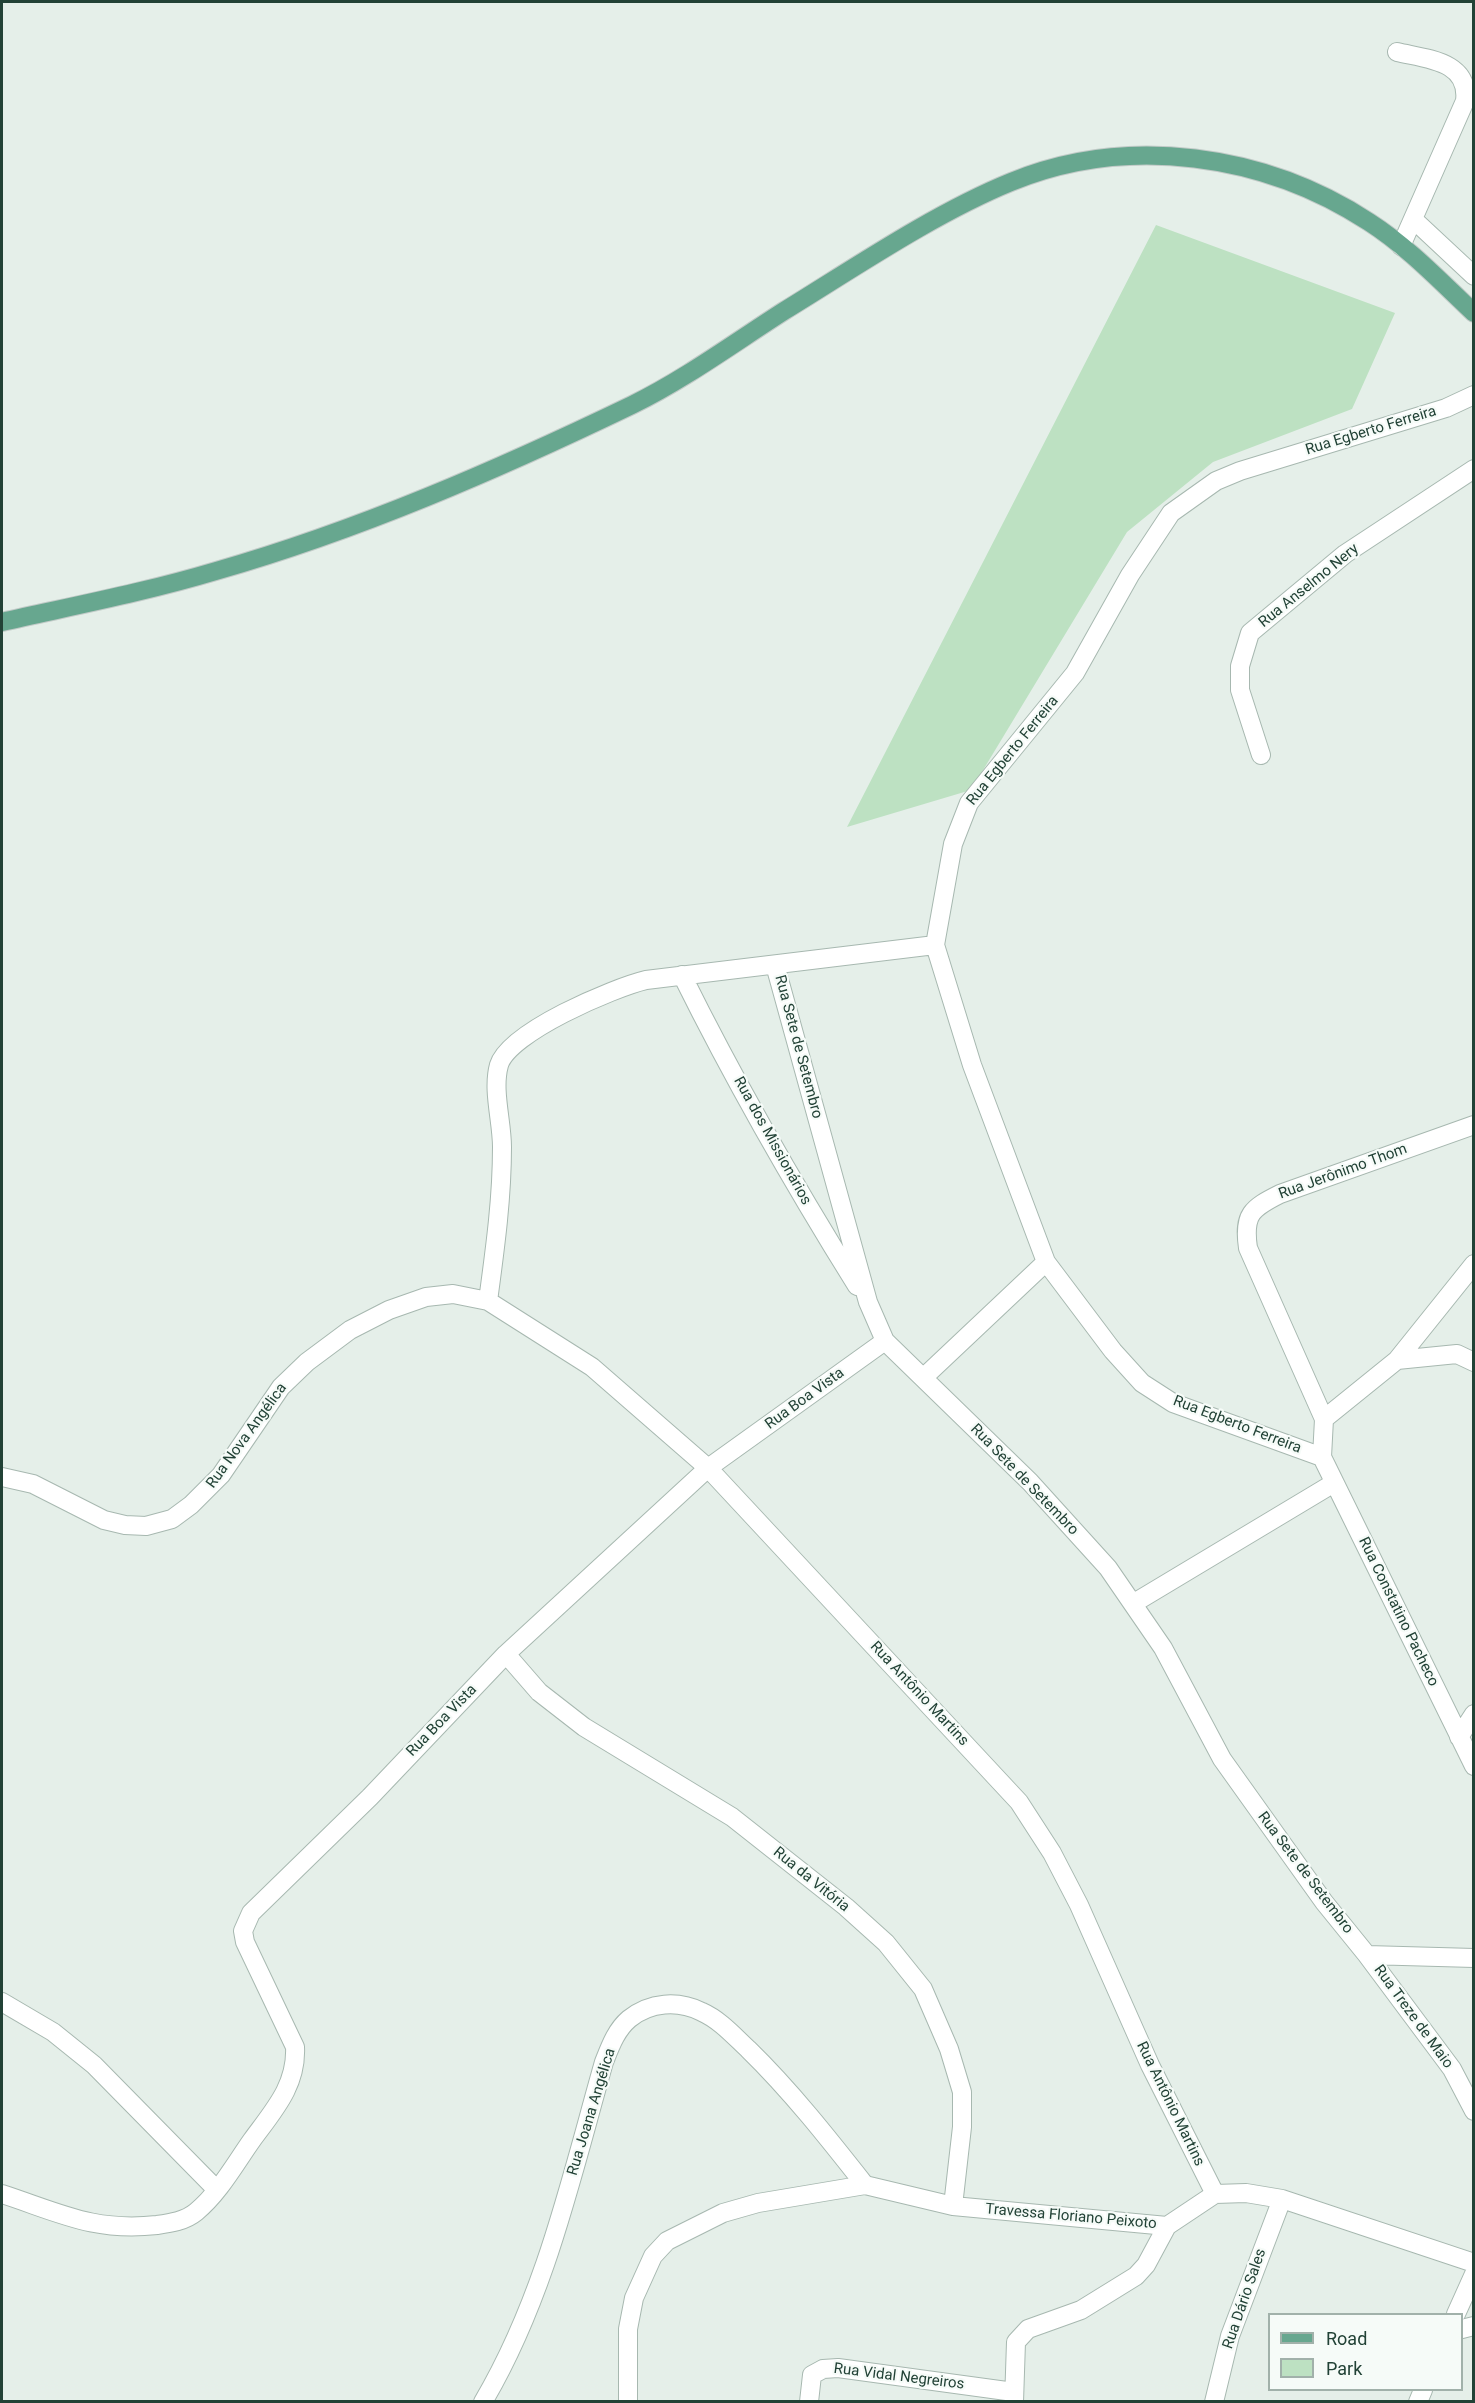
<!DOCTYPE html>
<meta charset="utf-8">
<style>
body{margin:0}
#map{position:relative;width:1475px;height:2403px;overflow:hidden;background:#e5efe9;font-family:Roboto,sans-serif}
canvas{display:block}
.frame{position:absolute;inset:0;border:3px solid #224236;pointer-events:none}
.legend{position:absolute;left:1268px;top:2313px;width:195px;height:78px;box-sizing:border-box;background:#f6fbf8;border:2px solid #a1b1aa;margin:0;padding:8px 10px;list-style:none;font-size:18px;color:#224236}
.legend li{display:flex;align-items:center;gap:12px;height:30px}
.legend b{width:30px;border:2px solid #a1b1aa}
</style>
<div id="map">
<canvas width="1475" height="2403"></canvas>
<div class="frame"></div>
<ul class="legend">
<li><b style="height:8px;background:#67a78f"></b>Road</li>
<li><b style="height:16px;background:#bde1c2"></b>Park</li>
</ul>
</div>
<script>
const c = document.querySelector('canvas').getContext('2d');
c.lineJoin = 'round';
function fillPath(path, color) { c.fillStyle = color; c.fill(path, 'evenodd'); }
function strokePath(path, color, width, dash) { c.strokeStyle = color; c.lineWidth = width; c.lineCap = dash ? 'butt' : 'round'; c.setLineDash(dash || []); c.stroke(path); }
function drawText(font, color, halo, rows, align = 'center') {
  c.font = font + ' Roboto,sans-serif'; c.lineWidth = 4.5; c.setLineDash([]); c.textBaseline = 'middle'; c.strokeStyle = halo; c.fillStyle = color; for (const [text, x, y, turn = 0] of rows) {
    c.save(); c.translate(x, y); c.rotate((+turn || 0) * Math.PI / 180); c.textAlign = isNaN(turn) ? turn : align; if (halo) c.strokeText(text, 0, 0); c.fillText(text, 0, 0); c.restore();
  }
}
fillPath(new Path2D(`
 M1156 225 1395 313 1352 409 1213 462 1127 532 971 790 847 827Z`), '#bde1c2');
const minor = new Path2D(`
 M1397 52C1427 59 1470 61 1465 101L1401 246
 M1413 219 1474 276
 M1261 755 1240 690V666L1250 633 1345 554 1474 469
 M775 965 868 1302 885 1341 1030 1482 1108 1568 1163 1648 1222 1759 1324 1902 1367 1955 1452 2069 1474 2111
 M682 975C735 1082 794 1185 857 1286
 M1474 1125 1280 1194C1252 1208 1243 1214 1248 1248L1324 1419 1322 1457 1474 1766
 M488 1301C495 1249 502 1199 502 1147 502 1121 492 1090 499 1065 509 1032 613 988 646 980L935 945
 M1397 1360 1457 1354 1474 1362
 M923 1378 1046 1262
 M1324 1419 1397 1360 1474 1264
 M1322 1457 1173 1403 1142 1383 1113 1351 1046 1262 972 1065 935 945 953 844 969 803 1075 673 1130 575 1171 513 1216 481 1240 471 1446 408 1474 395
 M2 1477 33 1484 104 1520 125 1525 146 1526 172 1519 191 1505 221 1475 281 1387 307 1362 350 1330 389 1310 426 1297 453 1294 488 1301 592 1367 708 1468 1019 1802 1052 1853 1079 1905 1150 2065 1215 2194
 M1134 1603 1334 1483
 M506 1654 539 1692 584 1727 732 1817 846 1907 886 1943 923 1989 949 2049 962 2092V2127L953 2206
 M1459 1737 1474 1714
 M1367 1955 1474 1958
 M2 2002 53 2032 94 2065 217 2190
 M2 2194C60 2213 94 2232 157 2225 171 2223 185 2221 196 2212 219 2193 235 2164 252 2140 274 2110 297 2085 295 2047L245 1942 243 1931 251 1913 370 1797 506 1654 708 1468 885 1341
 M1456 2314 1474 2274
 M1462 2329 1474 2326
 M483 2402C545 2297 571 2178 604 2062 610 2047 616 2030 629 2019 650 2002 678 2000 702 2012 720 2020 734 2036 748 2049 791 2091 828 2138 865 2185
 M628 2402V2329L634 2298 653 2256 667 2241 723 2213 758 2203 865 2185 953 2206 1167 2226 1215 2194 1246 2193 1282 2199 1474 2263
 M809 2402 812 2375 823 2369 838 2368 1014 2392
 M1014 2402 1016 2342 1028 2329 1081 2310 1136 2276 1146 2265 1167 2226
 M1214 2402 1230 2336 1282 2199
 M1418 2402 1423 2390`);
const primary = new Path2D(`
 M2 622C73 606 146 592 216 571 359 530 497 470 632 405 685 379 734 343 784 311 854 268 935 213 1011 182 1128 134 1265 154 1369 222 1408 247 1441 282 1474 313`);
strokePath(minor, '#a7b8b0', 20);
strokePath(primary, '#c1cac7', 20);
strokePath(minor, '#fff', 18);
strokePath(primary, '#67a78f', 18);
drawText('15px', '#224236', '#f6fbf8', [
 ["Rua Egberto Ferreira",1371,431,-17],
 ["Rua Anselmo Nery",1309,586,-39],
 ["Rua Egberto Ferreira",1013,751,-51],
 ["Rua Sete de Setembro",798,1047,75],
 ["Rua dos Missionários",772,1141,61],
 ["Rua Jerônimo Thom",1343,1172,-20],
 ["Rua Boa Vista",805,1399,-36],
 ["Rua Egberto Ferreira",1237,1425,21],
 ["Rua Nova Angélica",247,1436,-54],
 ["Rua Sete de Setembro",1024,1480,46],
 ["Rua Constatino Pacheco",1398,1612,64],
 ["Rua Antônio Martins",919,1694,47],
 ["Rua Boa Vista",442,1721,-46],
 ["Rua Sete de Setembro",1305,1873,53],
 ["Rua da Vitória",811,1880,39],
 ["Rua Treze de Maio",1413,2017,54],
 ["Rua Antônio Martins",1170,2104,64],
 ["Rua Joana Angélica",592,2112,-73],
 ["Travessa Floriano Peixoto",1071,2217,5],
 ["Rua Dário Sales",1245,2299,-71],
 ["Rua Vidal Negreiros",899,2377,7]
]);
</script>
